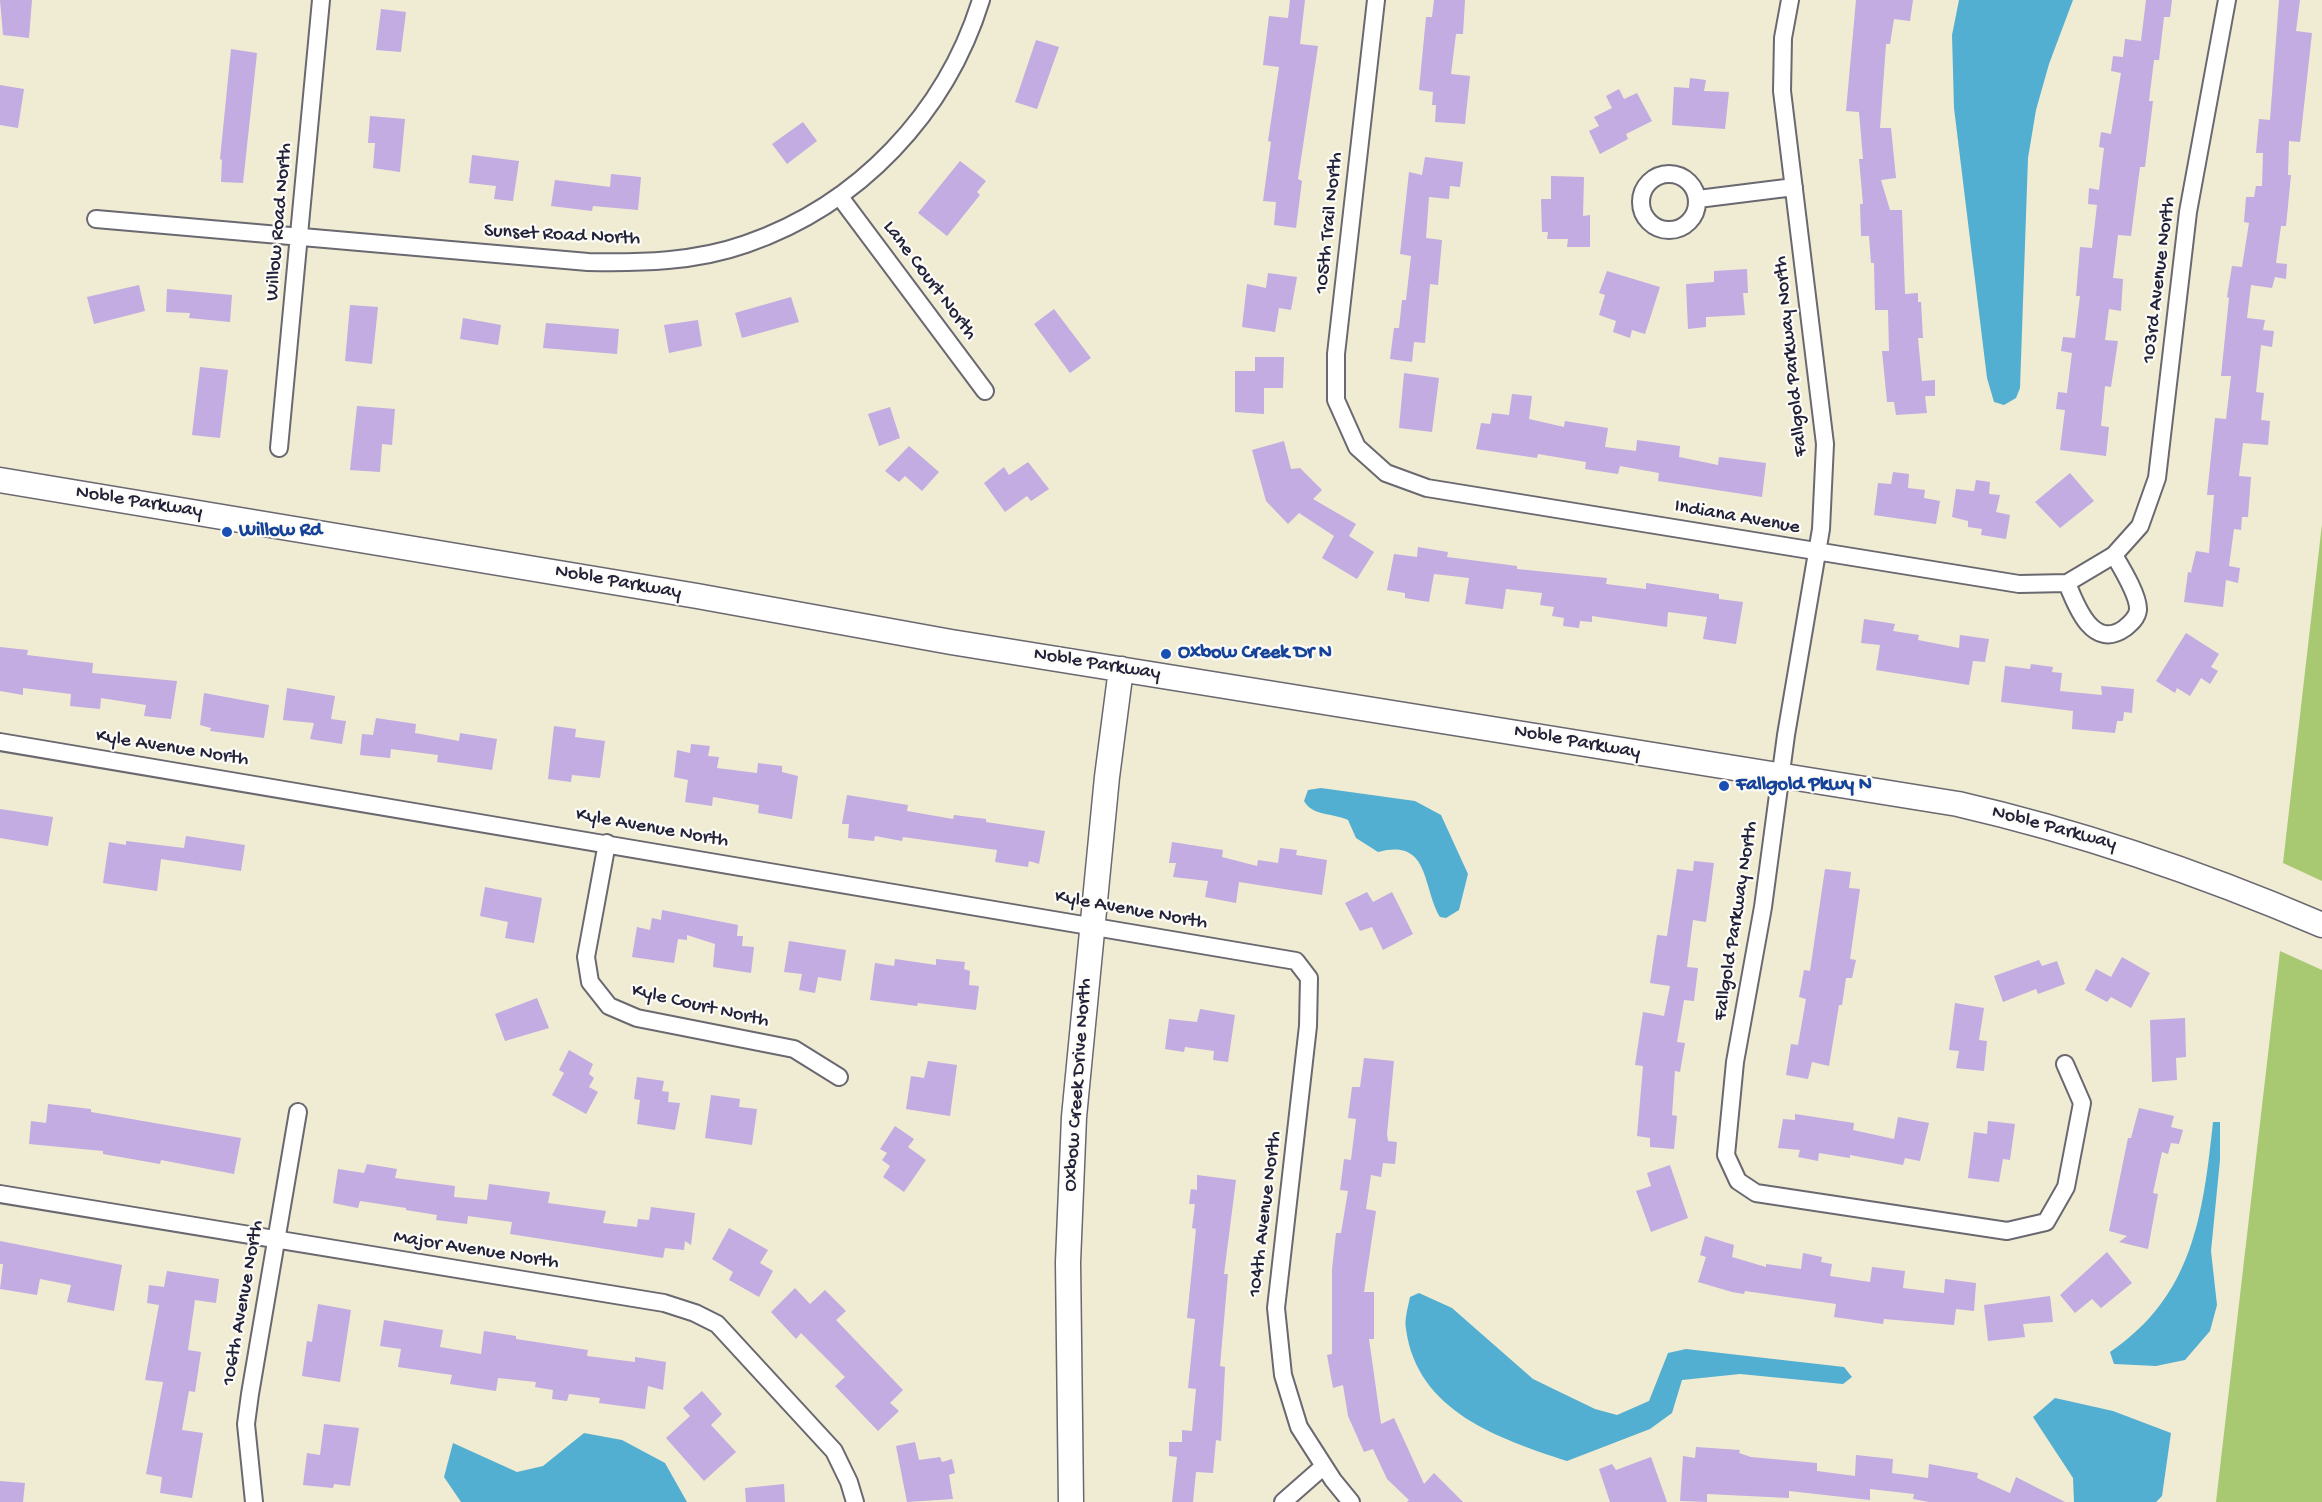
<!DOCTYPE html>
<style>
body{margin:0}
canvas{display:block;background:#f0ebd3}
</style>
<canvas width="2322" height="1502"></canvas>
<script>
const c = document.querySelector('canvas').getContext('2d');
c.lineJoin = 'round';
function fillPath(path, color) { c.fillStyle = color; c.fill(path, 'evenodd'); }
function strokePath(path, color, width, dash) { c.strokeStyle = color; c.lineWidth = width; c.lineCap = dash ? 'butt' : 'round'; c.setLineDash(dash || []); c.stroke(path); }
function drawText(font, color, halo, rows, align = 'center') {
  c.font = font + ' "Gochi Hand",sans-serif'; c.lineWidth = 4.5; c.setLineDash([]); c.textBaseline = 'middle'; c.strokeStyle = halo; c.fillStyle = color; for (const [text, x, y, turn = 0] of rows) {
    c.save(); c.translate(x, y); c.rotate((+turn || 0) * Math.PI / 180); c.textAlign = isNaN(turn) ? turn : align; if (halo) c.strokeText(text, 0, 0); c.fillText(text, 0, 0); c.restore();
  }
}
fillPath(new Path2D(`
 M2322 524V881L2283 863Z
 M2280 951 2322 970V1502H2216Z`), '#a8c972');
fillPath(new Path2D(`
 M1959 0H2073L2049 64 2036 110 2028 158 2020 388 2016 398 2004 405 1994 402 1987 378 1954 108 1952 35Z
 M1321 788 1415 801 1441 815 1468 874 1459 910 1446 918 1440 917C1422 886 1430 838 1378 852L1356 838 1348 820C1333 813 1312 816 1304 801L1308 790Z
 M2213 1122H2220V1160L2211 1251 2217 1305 2210 1331 2185 1360 2156 1366 2114 1364 2110 1352C2193 1296 2203 1215 2213 1122Z
 M1419 1293 1452 1308 1533 1379 1595 1409 1617 1415 1649 1401 1668 1353 1686 1349 1844 1367 1852 1377 1843 1384 1740 1374 1682 1380 1672 1413 1650 1429 1567 1461C1500 1439 1417 1412 1406 1329 1404 1320 1408 1307 1410 1297Z
 M2055 1398 2113 1411 2171 1433 2162 1496 2156 1502H2074L2073 1478 2033 1417Z
 M584 1433 622 1440 665 1463 687 1502H461L444 1477 453 1443 517 1472 543 1466Z`), '#53afd1');
fillPath(new Path2D(`
 M0 0H32L29 38 3 35Z
 M1290 0H1305L1300 44 1318 46 1298 179 1302 181 1296 228 1274 225 1276 202 1263 201 1271 142 1268 141 1279 67 1263 65 1269 16 1288 18Z
 M1434 0H1465L1463 34H1456L1451 74 1470 76 1465 124 1435 122 1436 105H1432L1433 92 1419 90 1426 17H1432Z
 M1856 0H1913L1910 21 1894 19 1890 44H1886L1880 128H1891L1896 178 1881 180 1890 210H1902L1905 294 1918 293V302H1921L1923 338H1918L1922 381 1935 380V396H1925L1927 413 1896 415 1894 402H1887L1882 351H1889L1888 310H1875L1874 263H1871L1869 236H1861L1860 204H1863L1859 159H1863L1859 112 1846 111Z
 M2146 0H2172L2170 17H2164L2159 60H2154L2149 101H2153L2145 167H2140L2131 236 2118 235 2113 278 2123 279 2121 311 2109 309 2105 340 2118 341 2111 387 2105 386 2101 426 2109 427 2106 456 2060 450 2065 410 2056 409 2058 392 2067 393 2072 353 2061 351 2063 337 2075 338 2080 296H2076L2080 247 2092 248 2097 205 2088 204 2089 188 2099 190 2104 148 2099 147 2101 132 2111 134 2121 73 2111 71 2113 56 2123 57 2125 39 2141 41Z
 M2279 0H2300L2296 31 2312 33 2300 142 2289 141 2288 175H2291L2286 226H2281L2276 263 2287 264 2286 279 2275 277 2272 288 2251 285 2247 318 2265 320 2263 330 2274 331 2272 347 2261 345 2256 392 2264 393 2261 420 2270 421 2268 445 2243 443 2239 476 2251 477 2248 517H2242L2241 530 2234 529 2229 566 2240 568 2238 583 2226 580 2223 607 2184 602 2188 572 2193 573 2191 572 2196 551 2209 553 2214 495H2207L2215 418 2226 419 2231 376H2221L2229 298 2227 297 2232 266 2242 267 2249 223 2244 222 2246 197H2254L2256 186H2262L2263 153H2256L2259 119 2270 120Z
 M381 9 406 12 401 52 376 50Z
 M1036 40 1059 47 1037 109 1015 102Z
 M231 49 257 53 243 183 221 182 222 160 220 159Z
 M1690 78 1706 80 1704 91 1729 92 1725 129 1672 125 1674 87 1689 88Z
 M0 85 24 89 18 128 0 125Z
 M1619 89 1624 99 1637 93 1652 121 1626 134 1628 139 1600 154 1589 131 1599 126 1594 117 1612 108 1606 96Z
 M370 116 405 119 400 172 373 168 375 143H368Z
 M803 122 817 141 787 164 772 144Z
 M472 155 519 161 513 201 494 199 496 186 469 183Z
 M1425 157 1463 162 1460 187 1450 186 1449 199 1429 197 1426 238 1442 240 1438 285 1430 284 1425 343 1414 342 1412 362 1390 359 1394 328H1399L1402 300H1406L1411 256 1400 254 1409 172 1422 175Z
 M960 161 986 181 977 192 980 195 947 236 918 213Z
 M611 174 641 177 638 210 593 206 592 211 551 206 555 180 610 187Z
 M1551 176 1584 177 1583 216 1590 215V247H1567L1568 239H1547L1548 232H1542L1541 199H1551Z
 M1747 269 1748 293H1743L1745 315 1706 317V327L1688 329 1686 284 1714 282V271Z
 M1607 271 1660 287 1645 334 1632 330 1630 338 1613 332 1616 321 1599 315 1605 295 1599 293Z
 M1268 273 1297 277 1291 310 1279 308 1275 332 1242 327 1247 284 1266 288Z
 M139 285 145 311 94 324 87 297Z
 M167 289 232 295 230 322 189 318 190 313 166 312Z
 M791 297 799 322 742 338 735 313Z
 M350 305 378 307 372 364 345 361Z
 M1054 309 1091 358 1070 373 1034 324Z
 M463 318 501 325 498 345 460 339Z
 M698 320 702 346 669 353 664 325Z
 M546 323 619 329 617 354 543 348Z
 M1255 357H1284L1283 388H1264V414L1235 412V371H1255Z
 M200 367 228 370 220 438 192 435Z
 M1404 373 1439 378 1432 432 1399 428Z
 M1512 394 1532 396 1529 419 1564 427 1565 421 1608 428 1605 447 1636 451 1637 440 1680 446 1679 457 1718 465 1719 457 1766 463 1762 497 1658 481 1659 473 1620 466 1618 474 1585 469 1586 462 1538 454 1537 458 1476 449 1481 423 1490 424 1492 413 1509 415Z
 M357 406 395 409 392 445 382 444 380 472 350 470Z
 M890 407 900 438 879 446 868 414Z
 M1284 441 1291 469 1300 468 1322 490 1313 499 1356 524 1349 536 1374 552 1357 579 1322 558 1334 536 1299 513 1288 524 1266 501 1252 450Z
 M909 446 939 472 922 491 905 476 899 482 885 471Z
 M1028 462 1049 489 1031 501 1027 496 1005 512 984 483 1004 467 1009 475Z
 M1893 472 1909 474 1908 488 1925 490 1924 498 1940 501 1936 524 1874 515 1878 483 1891 484Z
 M2070 473 2094 501 2060 528 2035 502Z
 M1976 480 1990 482 1989 494 2000 495 1996 512 2010 515 2006 539 1981 535 1982 529 1968 527V521L1952 517 1956 489 1974 491Z
 M1418 547 1448 552 1447 557 1517 566V569L1607 578 1606 584 1646 589V583L1719 594V599L1743 602 1736 644 1703 639 1707 617 1668 612 1667 627 1592 616V622L1580 621 1579 628 1563 626 1564 618 1552 616 1554 607 1540 605 1542 593 1506 589 1503 609 1465 604 1469 578 1434 574 1429 602 1405 598V593L1387 590 1394 554 1417 557Z
 M1864 619 1895 624 1893 631 1919 635 1918 640 1959 648 1960 635 1989 639 1985 662 1973 661 1969 685 1876 670 1880 645 1861 643Z
 M2186 633 2219 654 2211 667 2218 671 2210 684 2201 678 2190 696 2177 688 2175 693 2156 681Z
 M0 647 28 650 27 655 93 663 92 673 177 681 171 719 144 716 146 705 101 698 100 709 70 706 71 694 23 688V695L0 691Z
 M2031 664 2053 667 2052 672 2062 673 2060 691 2102 695 2101 686 2134 689 2132 713 2124 712 2123 721H2117L2115 733 2072 729 2073 711 2001 702 2005 666 2030 669Z
 M287 688 335 696 331 719 346 721 342 744 310 739 314 723 283 720Z
 M204 693 269 705 264 738 210 731 211 728 200 725Z
 M376 718 416 724 415 733 459 741 460 733 497 739 492 770 437 762 438 755 391 749 390 758 360 755 362 734 373 735Z
 M554 726 576 729 575 737 605 741 600 778 572 775 571 782 548 779Z
 M691 744 710 746 708 756 719 757 717 768 757 773 758 763 782 766V772L798 776 792 819 758 813 759 805 713 797 712 806 685 802 688 780 674 777 677 750 690 753Z
 M847 795 908 805 907 811 953 819 954 815 986 819V822L1045 831 1039 864 1029 861 1028 867 995 862 997 850 903 837 902 841 875 836 874 841 848 838 849 824H842Z
 M0 809 53 817 48 846 0 838Z
 M186 836 245 845 241 871 161 859 157 891 103 883 109 842 126 845V841L184 848Z
 M1172 842 1223 850 1222 857 1257 866 1258 860 1278 863 1280 848 1297 850 1296 855 1327 860 1322 895 1239 882 1236 903 1205 897 1208 881 1173 877 1176 863H1169Z
 M1694 861 1714 863 1706 922 1693 920 1687 967 1698 968 1694 1001 1684 1000 1677 1042 1685 1043 1680 1072 1675 1071 1672 1115 1677 1116 1674 1149 1650 1147V1138L1637 1136 1643 1066 1635 1065 1643 1012 1664 1016 1670 986 1650 983 1657 935 1667 936 1677 869 1693 871Z
 M1825 869 1851 872 1849 888 1860 889 1850 959 1856 960 1852 978H1846L1842 1005H1839L1829 1066 1812 1062 1808 1079 1786 1075 1791 1044 1798 1045 1806 999 1799 997 1804 970 1810 971Z
 M485 887 542 898 534 943 505 938 508 922 480 916Z
 M1367 892 1373 902 1392 892 1413 934 1383 950 1372 927 1360 931 1345 903Z
 M662 910 738 925 737 936H743L742 946 754 947 751 973 713 967 715 944 687 935V940L678 939 674 963 632 957 637 927 650 930 652 918 661 920Z
 M789 941 846 950 841 981 818 977 815 993 799 990 802 974 784 972Z
 M2122 957 2150 973 2131 1008 2111 997 2107 1002 2085 990 2096 969 2111 977Z
 M895 959 936 965V959L965 962 964 969 970 971 969 985 979 986 976 1010 918 1003 917 1006 870 1000 875 963 894 966Z
 M2039 960 2042 966 2057 961 2065 984 2038 994 2036 989 2003 1002 1994 976Z
 M537 998 549 1028 505 1041 495 1014Z
 M1955 1003 1984 1008 1979 1040 1987 1041 1984 1071 1956 1068 1959 1051 1949 1050Z
 M1200 1009 1235 1015 1228 1062 1213 1060 1214 1051 1185 1047 1184 1052 1165 1049 1169 1019 1197 1022Z
 M2185 1018 2186 1057 2176 1058 2177 1080 2152 1082 2150 1020Z
 M569 1050 593 1064 589 1074 594 1078 589 1087 598 1092 586 1114 552 1095 564 1073 559 1070Z
 M1364 1058 1394 1061 1387 1134 1388 1141 1397 1142 1395 1164 1383 1163 1381 1177 1371 1175 1366 1209 1376 1211 1364 1292H1374V1339H1369L1381 1424 1394 1418 1424 1484 1434 1473 1463 1502H1407L1409 1500 1387 1479 1373 1449 1364 1452 1348 1416 1343 1385 1333 1388 1327 1355 1332 1354V1269L1336 1233H1341L1348 1191 1340 1190 1344 1159 1351 1160 1356 1119 1348 1118 1352 1087H1360Z
 M928 1061 957 1065 950 1116 906 1109 911 1076 924 1078Z
 M637 1077 664 1081 662 1091 669 1092 668 1102 680 1103 675 1130 637 1124 640 1100 634 1099Z
 M711 1095 740 1099 739 1107 757 1109 752 1145 705 1138Z
 M48 1104 91 1109V1112L241 1138 234 1174 161 1160 160 1164 103 1154V1151L29 1144 31 1121 46 1123Z
 M2139 1108 2174 1116 2171 1127 2183 1130 2179 1144 2171 1143 2168 1154 2162 1152 2153 1193 2158 1194 2148 1249 2119 1242 2127 1236 2109 1231 2128 1138H2131Z
 M1795 1114 1854 1123 1853 1130 1894 1139 1898 1117 1929 1123 1920 1161 1905 1158 1903 1165 1850 1155V1158L1819 1153 1818 1161 1798 1157 1800 1150 1778 1148 1783 1119 1795 1120Z
 M1988 1121 2015 1124 2010 1160 2003 1159 1999 1182 1968 1178 1974 1132 1987 1134Z
 M895 1126 914 1139 908 1147 926 1160 904 1192 883 1177 890 1166 882 1160 887 1153 880 1149Z
 M367 1164 397 1169 395 1178 455 1186 454 1197 487 1200 489 1184 550 1192 548 1203 606 1211 603 1223 637 1227 638 1219 649 1220 651 1207 695 1213 691 1245 685 1241 684 1250 665 1248 663 1258 510 1234 512 1222 468 1216 467 1224 436 1220 437 1215 406 1210V1208L360 1201 358 1208 333 1203 338 1169 364 1173Z
 M1670 1165 1688 1218 1651 1232 1636 1191 1651 1186 1647 1173Z
 M1197 1175 1236 1180 1224 1274H1228L1220 1366 1225 1367 1223 1409 1221 1441 1216 1440 1213 1473 1196 1472 1193 1502H1172L1177 1457 1169 1456V1442H1182V1430L1192 1431 1196 1389 1188 1388 1195 1319 1187 1318 1196 1229 1192 1228 1195 1204H1189L1191 1189 1197 1190Z
 M729 1228 768 1250 760 1263 773 1271 759 1297 729 1280 733 1272 712 1259Z
 M1705 1236 1734 1245 1732 1257 1766 1267V1264L1801 1269 1803 1253 1822 1257 1821 1262 1832 1264 1830 1276 1870 1282 1872 1267 1905 1271 1903 1288 1944 1293 1945 1279 1976 1283 1974 1311 1956 1309 1954 1325 1884 1319 1883 1324 1834 1317 1836 1304 1745 1291 1744 1294 1732 1292 1698 1282 1706 1257 1700 1255Z
 M0 1241 122 1265 114 1311 67 1302 71 1285 40 1279 37 1295 0 1289 3 1264H0Z
 M2107 1252 2132 1283 2101 1308 2092 1299 2075 1313 2060 1295Z
 M167 1271 219 1279 216 1303 195 1300 188 1350 201 1352 195 1392 189 1391 182 1430 203 1433 192 1498 160 1493 162 1477 146 1474 163 1382 145 1380 159 1305 147 1303 149 1285 164 1287Z
 M795 1288 810 1304 825 1290 846 1311 836 1320 903 1390 890 1403 899 1411 878 1431 835 1386 845 1377 801 1333 796 1339 771 1312Z
 M2050 1296 2053 1322 2023 1324 2025 1337 1988 1341 1984 1305Z
 M318 1304 351 1310 340 1382 302 1376 307 1341 312 1342Z
 M384 1320 443 1330 440 1347 481 1354 484 1331 516 1336V1339L588 1350 587 1356 635 1362V1357L666 1362 663 1390 648 1386 645 1409 599 1403 600 1398 569 1394 567 1401 552 1399 553 1390 535 1387 536 1382 498 1378 496 1391 450 1384 452 1375 398 1367 401 1349 380 1346Z
 M702 1391 722 1414 711 1425 736 1452 704 1481 666 1438 690 1416 683 1408Z
 M324 1424 359 1428 350 1486 334 1484 333 1488 303 1485 307 1453 320 1455Z
 M915 1442 919 1460 940 1457 942 1462 952 1459 955 1473 949 1475 953 1499 907 1502 896 1446Z
 M1696 1447 1740 1450 1739 1453 1751 1457 1817 1463V1471L1855 1476 1856 1455 1893 1459 1892 1473 1928 1478 1929 1464 1978 1473 1977 1478 2010 1493 2016 1477 2065 1502H1929L1913 1499 1914 1494 1870 1489V1500L1789 1491V1498L1707 1494V1502L1680 1501 1683 1456 1695 1458Z
 M1651 1457 1667 1502H1610L1599 1469 1612 1464 1616 1470Z
 M0 1481 25 1483 23 1502H0Z
 M784 1484 785 1502H746L745 1488Z`), '#c2ace1');
const street = new Path2D(`
 M1376 0 1336 354V400L1357 447 1386 473 1427 488 2019 584 2067 583 2114 555 2140 526 2157 478 2188 212 2227 0
 M1790 0 1783 38 1782 91 1825 444 1821 529 1786 735 1763 907 1735 1062 1726 1155 1738 1181 1756 1193 2007 1231 2046 1222 2066 1187 2082 1103 2065 1064
 M1641 202a28 28 0 1 1 56 0a28 28 0 1 1-56 0Z
 M840 197 985 391
 M1698 199 1794 187
 M96 219 588 262C641 263 695 262 746 244 859 205 946 113 981 0
 M279 448 321 0
 M2067 583C2076 606 2093 651 2125 628 2131 623 2137 618 2138 610 2139 596 2121 567 2114 555
 M0 742 1296 961 1309 978 1308 1026 1276 1308 1283 1375 1299 1427 1333 1480 1351 1502
 M607 843 586 957 590 982 609 1006 637 1018 794 1049 839 1077
 M0 1194 664 1303 695 1313 717 1324 834 1451 849 1482 855 1502
 M254 1502 246 1424 250 1394 298 1112
 M1283 1502 1324 1466`);
const secondary = new Path2D(`
 M0 480 697 596 951 642 1958 804C2084 833 2203 874 2322 925
 M1071 1502 1068 1262 1074 1117 1107 777 1121 669`);
strokePath(street, '#6a6870', 20);
strokePath(secondary, '#6a6870', 27);
strokePath(street, '#fff', 16);
strokePath(secondary, '#fff', 24);
for (const [x, y, r, color] of [
 [227,532,6,"#1a4fb4"],
 [1166,654,6,"#1a4fb4"],
 [1724,786,6,"#1a4fb4"]
]) { const dot = new Path2D(); dot.arc(x, y, r, 0, 2 * Math.PI); c.fillStyle = color; c.fill(dot); strokePath(dot, '#fdfcf7', 2); }
drawText('20px', '#22223b', '#fdfcf7', [
 ["Willow Road North",280,222,-85],
 ["105th Trail North",1330,223,-84],
 ["Sunset Road North",562,236,3],
 ["103rd Avenue North",2160,280,-83],
 ["Lane Court North",929,281,53],
 ["Fallgold Parkway North",1792,356,-96],
 ["Noble Parkway",139,503,9],
 ["Indiana Avenue",1737,518,10],
 ["Noble Parkway",618,583,10],
 ["Noble Parkway",1097,665,9],
 ["Noble Parkway",1577,743,10],
 ["Kyle Avenue North",172,749,9],
 ["Kyle Avenue North",652,829,10],
 ["Noble Parkway",2054,829,15],
 ["Kyle Avenue North",1131,911,10],
 ["Fallgold Parkway North",1737,921,-81],
 ["Kyle Court North",700,1007,13],
 ["Oxbow Creek Drive North",1079,1085,-86],
 ["104th Avenue North",1266,1214,-83],
 ["Major Avenue North",476,1251,9],
 ["106th Avenue North",244,1303,-80]
]);
drawText('bold 20px', '#164399', '#fdfcf7', [
 ["Willow Rd",239,532],
 ["Oxbow Creek Dr N",1178,654],
 ["Fallgold Pkwy N",1736,786]
], 'left');
</script>
